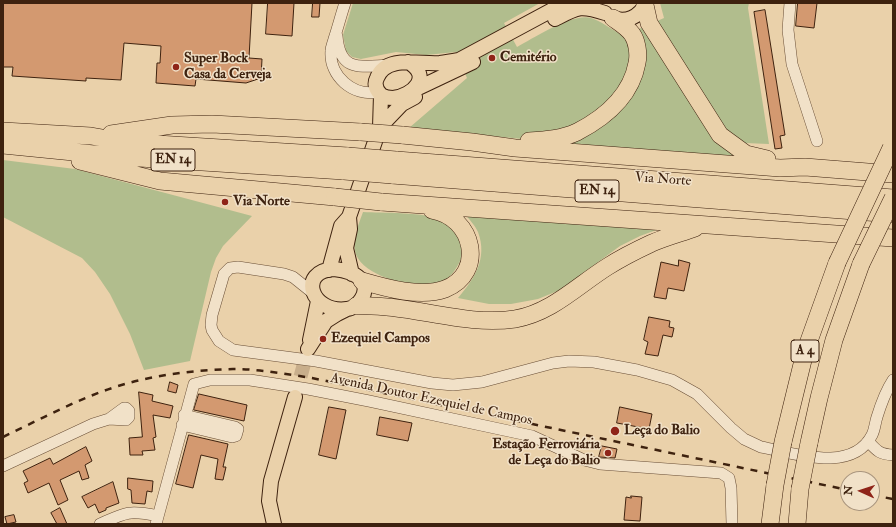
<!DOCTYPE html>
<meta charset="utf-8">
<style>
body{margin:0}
#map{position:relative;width:896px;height:527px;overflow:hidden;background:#ead1aa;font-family:"IM FELL Double Pica",serif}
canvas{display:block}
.frame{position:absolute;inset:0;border:4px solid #3e220f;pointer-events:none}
.north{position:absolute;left:840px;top:471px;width:40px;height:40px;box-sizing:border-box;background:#f1e1c8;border:1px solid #a9957e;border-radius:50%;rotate:273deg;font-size:11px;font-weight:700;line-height:16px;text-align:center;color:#3e220f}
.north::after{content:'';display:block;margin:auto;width:14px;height:18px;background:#8f2418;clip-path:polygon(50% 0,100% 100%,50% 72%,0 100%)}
</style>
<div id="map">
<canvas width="896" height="527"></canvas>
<div class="frame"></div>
<div class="north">N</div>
</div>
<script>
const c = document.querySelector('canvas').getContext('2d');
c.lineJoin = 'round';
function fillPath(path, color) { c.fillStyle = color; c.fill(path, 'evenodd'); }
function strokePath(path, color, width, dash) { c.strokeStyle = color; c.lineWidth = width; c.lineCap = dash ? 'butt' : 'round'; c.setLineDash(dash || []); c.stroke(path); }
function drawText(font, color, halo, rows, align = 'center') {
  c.font = font + ' "IM FELL Double Pica",serif'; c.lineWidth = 3; c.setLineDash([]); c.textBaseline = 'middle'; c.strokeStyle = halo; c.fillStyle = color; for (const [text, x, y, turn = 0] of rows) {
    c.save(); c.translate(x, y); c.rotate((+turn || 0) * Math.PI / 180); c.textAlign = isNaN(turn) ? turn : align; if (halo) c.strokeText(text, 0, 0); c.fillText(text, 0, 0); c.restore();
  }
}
fillPath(new Path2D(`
 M353 3H540L504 23 517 47C534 38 572 13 591 18 599 20 615 31 623 36L664 18 660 3H749L748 8 769 144 720 142 740 160 409 128 467 78 456 52 426 55 396 52 361 59 352 57 346 51 343 35Z
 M3 160 75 169 252 216 223 246 216 258 211 272 190 361 144 370 130 334 110 294 95 272 82 258 3 217Z
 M363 212C381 213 427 212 441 220 446 222 455 229 458 233 459 235 459 240 460 242 461 248 464 254 461 259 456 270 450 279 439 283 417 290 360 277 355 251 352 238 359 224 363 212Z
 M463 212 659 229 640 236 620 246 560 290 538 299 511 304H489L458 298C474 279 488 259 478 232 475 225 468 218 463 212Z`), '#b1bd8d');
const building = new Path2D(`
 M3 3H252L249 58 262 59 261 78 246 83 196 79 195 86 156 83 157 63H160L161 46 124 43 121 80 86 78V81L12 76 13 67H3Z
 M268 3H294L292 36 266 34Z
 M313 3H320L319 17H312Z
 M798 3H817L814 28 796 26Z
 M765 10 785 135 780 136 782 148 775 149 754 12Z
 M679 260 690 263 684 291 668 288 666 299 654 297 661 262 678 266Z
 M649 317 670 321 669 327 674 328 672 337 663 335 658 356 645 354 648 342 644 340Z
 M170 382 178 385 176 393 168 391Z
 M139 392 153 395 152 401 173 406 170 418 153 415 156 437 153 438 155 450 142 451 143 455H130L129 438 142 437Z
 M199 394 247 405 244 421 194 410Z
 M329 407 346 410 336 459 319 455Z
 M620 407 652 414 649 429 617 423Z
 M380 417 412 423 408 441 377 435Z
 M189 435 228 444 223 467H226L223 480 215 479 218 459 201 455 193 488 176 484Z
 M602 446 617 449 615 458 599 457Z
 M86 447 92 461 85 465 89 478 82 480 79 471 60 480 68 500 58 505 49 483 28 493 24 483 28 481 23 471 50 458 53 464Z
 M128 478 153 481 152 492 147 491 145 504 132 503 131 490 128 489Z
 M113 482 119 503 106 508V510L99 513 95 504 88 508 82 497Z
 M631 496 642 497 640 521 624 520 626 497 631 498Z
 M60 508 67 524H57L51 513Z
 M14 515 16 522 7 524 5 517Z`);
fillPath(building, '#d39970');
strokePath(building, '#3e220f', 1);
strokePath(new Path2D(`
 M295 397 308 349`), '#c8ae8b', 14, [14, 7]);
const minor = new Path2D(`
 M345 3C341 15 338 27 334 39 333 43 331 47 331 51 329 76 353 97 378 92
 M790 3 788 30 792 64 817 141
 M337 36C340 74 362 66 390 65
 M313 293 293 277 284 274 238 267 230 268 224 274 212 315 211 325 212 330 219 341 233 350 316 361 432 383 453 385 482 382 553 363 569 361 594 362 637 370 672 380 697 394 731 428 744 439 761 447C794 453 852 474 872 435 875 429 875 423 877 417 881 404 885 392 893 380
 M182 425 232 437 236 436 238 429 235 427 184 415
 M868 441C877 451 879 454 893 455
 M3 466 93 424 109 419 126 420 129 417V411L126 408H124L109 419
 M100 524C126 512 130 510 158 516
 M156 524 194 384 210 380H250L308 389 369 401 532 436 584 460 600 464 721 473 729 478 731 488 732 524`);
const major = new Path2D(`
 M611 17C625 24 640 17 646 3
 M555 19C578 7 580 5 605 13
 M408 62C433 76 413 96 393 98 388 98 384 97 381 95 376 90 374 84 377 78 386 54 421 65 440 63 447 62 453 61 459 60L565 3
 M414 90 473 62
 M380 127 402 104 415 97
 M349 217 350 229 346 248 352 274
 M334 269C344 270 356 273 362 281 370 292 358 308 347 309 311 314 297 271 334 269Z
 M329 270 341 226 349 217 380 127 381 95
 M310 340 318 301
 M308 349 326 321 337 314 347 309
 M274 524 269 501 271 481 295 397`);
const highway = new Path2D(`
 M645 5 649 23 720 135 746 154 767 159
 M3 131 91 136 125 142 348 156
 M111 134 172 125 212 124 361 132
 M402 135 472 142 515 148 780 168 805 167 893 174
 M529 141C546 140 562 139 577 132 606 117 631 96 637 63 639 54 637 41 632 34 627 27 620 23 613 18
 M3 145 124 157 344 171
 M396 160 893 198
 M80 161 160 181 335 197
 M392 175 893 214
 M381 202 893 238
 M362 281C386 288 421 298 445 289 486 273 474 217 432 210
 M356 306C409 303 463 327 515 319 551 313 577 286 607 267 621 258 637 250 652 243 666 237 681 233 695 228
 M783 442 805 352 837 263
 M809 443 819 398 834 340 861 264
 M770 524 775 485
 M797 524 800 489`);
strokePath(minor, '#694e36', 12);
strokePath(major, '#3e220f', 16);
strokePath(highway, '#3e220f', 18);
strokePath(minor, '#f1e1c8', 11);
strokePath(major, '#ead1aa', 14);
strokePath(highway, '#ead1aa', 17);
strokePath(new Path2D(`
 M3 437C43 418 83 396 125 384 160 374 197 370 233 369 259 369 286 374 312 378L848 490
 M872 495 893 499`), '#3e220f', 2.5, [7, 7]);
const highwayBridge = new Path2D(`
 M361 132 402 135
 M348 156 396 160
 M344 171 392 175
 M335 197 381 202
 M837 263 891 148
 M861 264 893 198
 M775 485 783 442
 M800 489 809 443`);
strokePath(highwayBridge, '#3e220f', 18, []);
strokePath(highwayBridge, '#ead1aa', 17);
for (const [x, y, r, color] of [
 [492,58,4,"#8f2418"],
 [176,67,4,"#8f2418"],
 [225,202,4,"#8f2418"],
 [323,339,4,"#8f2418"],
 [615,431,5,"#8f2418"],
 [608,453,4,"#8f2418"]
]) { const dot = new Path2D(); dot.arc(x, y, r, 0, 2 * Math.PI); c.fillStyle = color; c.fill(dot); strokePath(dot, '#f1e1c8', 1.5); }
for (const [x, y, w] of [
 [173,160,44],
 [597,191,44],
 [805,351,28]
]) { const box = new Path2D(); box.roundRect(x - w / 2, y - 11, w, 22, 3); c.fillStyle = '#f1e1c8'; c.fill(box); strokePath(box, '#3e220f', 1); }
drawText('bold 13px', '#3e220f', null, [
 ["EN 14",173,160],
 ["EN 14",597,191],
 ["A 4",805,351]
]);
drawText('bold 14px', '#3e220f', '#f1e1c8', [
 ["Cemitério",500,58],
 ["Super Bock",184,59],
 ["Casa da Cerveja",184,75],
 ["Via Norte",233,202],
 ["Ezequiel Campos",331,339],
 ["Leça do Balio",624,431],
 ["Estação Ferroviária",600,445,"right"],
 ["de Leça do Balio",600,461,"right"]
], 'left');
drawText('14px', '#3e220f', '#f1e1c8', [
 ["Via Norte",663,180,4],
 ["Avenida Doutor Ezequiel de Campos",431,400,12]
]);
</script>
